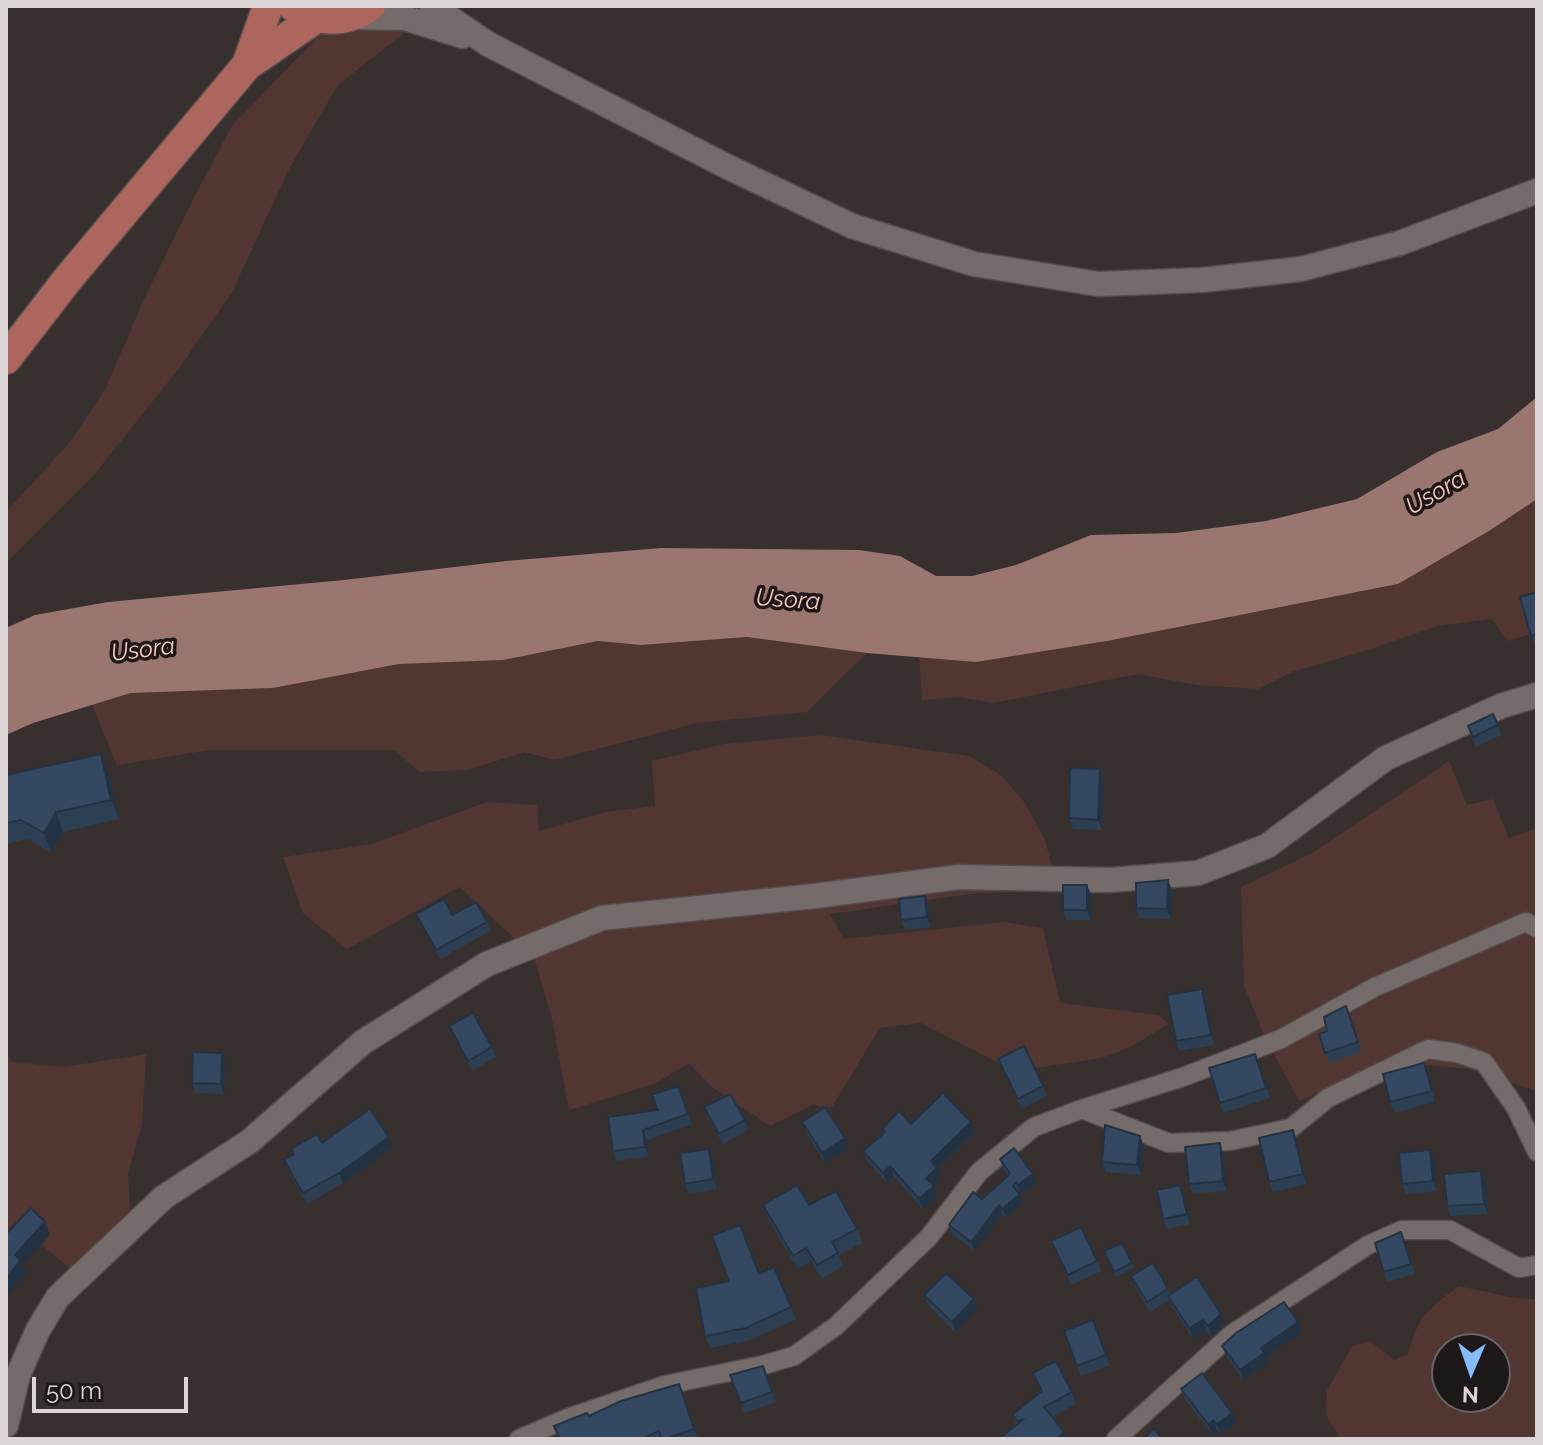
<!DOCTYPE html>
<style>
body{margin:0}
#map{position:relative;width:1543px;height:1445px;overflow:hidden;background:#38302f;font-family:Raleway,sans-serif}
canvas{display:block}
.frame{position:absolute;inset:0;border:8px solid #dbd6d5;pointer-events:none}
.north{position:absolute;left:1431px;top:1333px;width:80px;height:80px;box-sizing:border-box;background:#1d1918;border:2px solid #696564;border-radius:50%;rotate:182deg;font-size:22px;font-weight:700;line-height:32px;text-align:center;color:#dbd6d5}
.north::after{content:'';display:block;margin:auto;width:28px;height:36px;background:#85bbfb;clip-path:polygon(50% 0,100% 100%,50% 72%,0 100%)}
.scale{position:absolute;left:32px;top:1377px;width:156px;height:36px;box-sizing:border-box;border:4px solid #dbd6d5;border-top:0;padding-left:10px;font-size:24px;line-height:28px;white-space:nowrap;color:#dbd6d5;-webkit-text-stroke:6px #1d1918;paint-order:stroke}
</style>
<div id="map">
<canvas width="1543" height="1445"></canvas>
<div class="frame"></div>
<div class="north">N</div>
<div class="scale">50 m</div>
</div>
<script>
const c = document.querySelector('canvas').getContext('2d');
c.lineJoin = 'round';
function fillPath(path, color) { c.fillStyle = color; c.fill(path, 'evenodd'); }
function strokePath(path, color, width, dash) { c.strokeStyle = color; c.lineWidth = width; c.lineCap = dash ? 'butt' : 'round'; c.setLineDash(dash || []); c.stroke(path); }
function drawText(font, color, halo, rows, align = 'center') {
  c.font = font + ' Raleway,sans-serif'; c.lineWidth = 7; c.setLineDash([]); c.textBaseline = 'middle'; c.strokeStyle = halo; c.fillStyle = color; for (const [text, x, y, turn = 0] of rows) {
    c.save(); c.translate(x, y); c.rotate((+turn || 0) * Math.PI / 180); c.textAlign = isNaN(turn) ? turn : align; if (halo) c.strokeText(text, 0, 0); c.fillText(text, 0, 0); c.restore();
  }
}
fillPath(new Path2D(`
 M379 6H438L338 85 290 167 232 292 180 367 94 475 6 563V512L70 442 105 390 144 299 195 195 232 126 329 25Z
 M1537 499V632L1507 641 1492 619 1437 626 1368 650 1292 672 1258 689 1197 685 1138 674 994 703 960 697 922 700 919 657 976 662 1107 641 1398 584 1489 531Z
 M747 637 867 653 807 712 697 723 555 760 524 752 468 770 419 772 395 750H210L117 765 92 705 131 693 273 688 399 664 503 660 598 641 641 645Z
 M820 735 969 756 1002 776 1025 803 1045 840 1058 890 971 894 830 914 844 939 1004 922 1043 928 1060 1003 1159 1015 1168 1024 1131 1047 1102 1058 1014 1071 921 1023 880 1028 832 1107 812 1105 770 1126 712 1087 689 1063 654 1084 569 1110 552 1019 534 957 460 887 347 949 303 913 283 857 372 844 487 802 537 805 539 831 606 812 655 806 652 761 724 744Z
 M1449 761 1467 805 1493 799 1509 838 1537 828V1091L1470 1069 1417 1064 1375 1067 1299 1101 1264 1035 1244 986 1241 887 1314 852Z
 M6 1054 13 1062 64 1067 146 1054 142 1125 128 1173 131 1227 72 1270 36 1240 6 1256Z
 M1459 1286 1510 1297 1537 1300V1439H1341L1326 1415 1327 1391 1352 1346 1370 1341 1394 1360 1408 1354C1419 1315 1427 1310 1459 1286ZM1447 1349H1495V1397H1447Z`), '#513631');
fillPath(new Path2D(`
 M1537 397V499L1489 531 1398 584 1107 641 976 662 867 653 747 637 641 645 598 641 503 660 399 664 273 688 131 693 33 723 6 735V628L35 615 108 602 344 580 506 561 661 548 859 550 900 556 936 576H972L1016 565 1091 535 1176 533 1266 521 1357 499 1437 452 1498 429Z`), '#9b7670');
const minor = new Path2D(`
 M1082 1109 1183 1077 1281 1039 1375 987 1526 922 1537 928
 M519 1439 568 1418 665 1385 763 1365 794 1356 836 1326 929 1237 979 1172 1034 1127 1082 1109 1169 1143 1230 1141 1291 1128 1328 1098 1428 1049 1457 1053 1484 1062 1516 1108 1537 1152
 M1116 1439 1232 1334 1368 1245 1402 1230H1450L1519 1268 1537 1265`);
const tertiary = new Path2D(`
 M432 6 488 44 728 167 852 226 974 264 1098 284 1202 280 1301 269 1400 243 1537 191
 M351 17 405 18 463 36
 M6 1425 18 1375 38 1330 58 1297 164 1197 250 1141 363 1042 487 964 602 918 815 896 959 877 1110 880 1198 873 1267 846 1386 758 1501 706 1537 695`);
const primary = new Path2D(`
 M293 6C319 23 345 23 370 6
 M247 65 268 6
 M6 359 67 280 247 65 316 18`);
strokePath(minor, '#544d4c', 21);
strokePath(tertiary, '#544d4c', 27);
strokePath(primary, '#544d4c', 33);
strokePath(minor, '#746b6a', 18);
strokePath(tertiary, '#746b6a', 24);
strokePath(primary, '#ad665d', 30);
fillPath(new Path2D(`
 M1537 592V645L1535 646 1531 636Z
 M1498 725 1501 735 1476 747 1468 726Z
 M108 773 119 819 63 832 51 853 28 839 6 844V775Z
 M1103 779 1102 830 1073 829 1069 818Z
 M1087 885 1091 895V920H1066L1063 910Z
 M1172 890 1171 919 1139 918 1136 908Z
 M928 906 931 927 905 930 901 920Z
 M416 914 452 915 487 922 490 931 440 959 420 923Z
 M1202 989 1206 999 1214 1045 1179 1051 1176 1041Z
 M1346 1006 1362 1052 1329 1063 1319 1034 1327 1031Z
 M449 1026 492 1047 496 1057 472 1071 453 1036Z
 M222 1053 225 1063 224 1094 196 1093 192 1083Z
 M1255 1054 1270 1098 1223 1113 1209 1068Z
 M998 1059 1043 1086 1047 1096 1022 1109 1002 1069Z
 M1424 1063 1435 1102 1394 1113 1390 1102Z
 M678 1086 692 1124 647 1140 649 1157 616 1161 613 1151 658 1110Z
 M704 1107 745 1120 748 1130 723 1144 708 1117Z
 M802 1122 849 1148 825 1163 806 1132Z
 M911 1124 975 1132 937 1169 940 1178 932 1185 937 1197 923 1209 894 1177 887 1183 867 1161 863 1151 883 1133 882 1129Z
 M1296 1140 1307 1184 1273 1192 1269 1182Z
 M322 1143 393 1147 343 1183 307 1204 288 1170 284 1160 293 1155 291 1149Z
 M1144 1146 1141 1175 1106 1172 1102 1162Z
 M709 1149 712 1159 717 1189 689 1194 685 1184Z
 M1430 1150 1434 1160 1437 1191 1406 1194 1402 1184Z
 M1223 1153 1227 1191 1193 1194 1189 1184Z
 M1000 1159 1036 1183 1021 1194 1019 1191 1018 1192 1023 1203 1006 1218 1002 1214 975 1251 952 1234 949 1225 1008 1176 1003 1168Z
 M1485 1181 1488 1214 1450 1216 1447 1206Z
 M1184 1195 1190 1224 1167 1229 1163 1219Z
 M763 1205H809L857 1229 862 1243 839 1255 843 1266 822 1279 811 1261 798 1269 768 1219Z
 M1401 1232 1415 1274 1387 1282 1375 1243Z
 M1051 1241 1097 1261 1101 1271 1071 1285Z
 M1106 1256 1132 1263 1134 1268 1116 1277Z
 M759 1274 791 1307 796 1319 751 1340 710 1348 705 1336Z
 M1131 1276 1168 1289 1171 1294 1225 1324 1211 1336 1206 1330 1193 1339 1172 1306 1169 1300 1150 1312 1135 1286Z
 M924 1295 977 1309 955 1332 928 1305Z
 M1093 1320 1110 1365 1081 1376 1064 1331Z
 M1298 1322 1302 1332 1266 1357 1268 1363 1243 1380 1226 1356 1222 1346Z
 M763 1366 776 1402 744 1413 730 1375Z
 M1033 1373 1072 1392 1076 1404 1052 1417 1064 1432 1067 1439H999L1016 1425 1013 1414 1041 1392Z
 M679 1384 698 1439H559L554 1426 589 1416Z
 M1181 1389 1236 1423 1221 1434 1217 1430 1212 1434 1185 1399Z`), '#2d3f53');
fillPath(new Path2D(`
 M101 754 108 773 119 819 111 800Z
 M1100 769 1103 779 1102 830 1098 820Z
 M56 812 63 832 51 853 44 833Z
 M1168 880 1172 890 1171 919 1167 909Z
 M1087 885 1091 895V920L1087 910Z
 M925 896 928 906 931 927 927 917Z
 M1202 989 1206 999 1214 1045 1211 1035Z
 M222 1053 225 1063 224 1094 221 1084Z
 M971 1122 975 1132 937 1169 940 1178 929 1188 926 1178 931 1161Z
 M643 1130 647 1140 649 1157 645 1147Z
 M1293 1130 1296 1140 1307 1184 1303 1174Z
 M1140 1136 1144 1146 1141 1175 1137 1165Z
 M389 1137 393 1147 343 1183 339 1173Z
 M845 1138 849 1148 825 1163 822 1153Z
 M1220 1143 1223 1153 1227 1191 1223 1181Z
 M709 1149 712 1159 717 1189 713 1179Z
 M1430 1150 1434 1160 1437 1191 1433 1181Z
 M890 1166 894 1177 887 1183 883 1173Z
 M1481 1171 1485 1181 1488 1214 1484 1204Z
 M1033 1174 1036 1183 1021 1194 1018 1185Z
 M1180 1185 1184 1195 1190 1224 1187 1214Z
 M934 1186 937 1197 923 1209 919 1199Z
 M1020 1194 1023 1203 1006 1218 1002 1209Z
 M999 1205 1002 1214 975 1251 971 1242Z
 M45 1222 50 1235 23 1264 26 1273 6 1297V1278L15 1255Z
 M974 1299 977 1309 955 1332 952 1322Z
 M1221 1314 1225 1324 1211 1336 1208 1326Z
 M1203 1320 1206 1330 1193 1339 1189 1328Z
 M1298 1322 1302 1332 1266 1357 1268 1363 1243 1380 1240 1370 1261 1348Z
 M1232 1413 1236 1423 1221 1434 1217 1424Z
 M1214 1420 1217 1430 1212 1434 1208 1424Z
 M1064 1432 1067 1439H1056Z`), '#243344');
const building = new Path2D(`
 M1537 592V634L1531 636 1520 597Z
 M1493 714 1498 725 1473 737 1468 726Z
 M101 754 111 800 56 812 44 833 21 820 6 823V775Z
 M1070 768 1100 769 1098 820 1069 818Z
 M1168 880 1167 909 1136 908V883Z
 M1063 885H1087V910H1063Z
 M925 896 927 917 901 920 899 899Z
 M444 899 452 915 476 902 487 922 436 950 416 914Z
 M1202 989 1211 1035 1176 1041 1167 995Z
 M1346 1006 1358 1042 1325 1053 1319 1034 1327 1031 1324 1017Z
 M473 1013 492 1047 468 1061 449 1026Z
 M1024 1046 1043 1086 1018 1099 998 1059Z
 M193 1052 222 1053 221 1084 192 1083Z
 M1255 1054 1266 1088 1220 1103 1209 1068Z
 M1424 1063 1432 1091 1390 1102 1383 1074Z
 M678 1086 688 1114 643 1130 645 1147 613 1151 608 1117 658 1110 652 1095Z
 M943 1093 971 1122 931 1161 937 1168 926 1178 934 1186 919 1199 890 1166 883 1173 863 1151 885 1132 882 1129 899 1111 911 1124Z
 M730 1094 745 1120 719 1134 704 1107Z
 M825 1107 845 1138 822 1153 802 1122Z
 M370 1109 389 1137 339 1173 303 1193 284 1160 294 1154 291 1149 317 1134 322 1143Z
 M1105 1125 1140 1136 1137 1165 1102 1162Z
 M1293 1130 1303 1174 1269 1182 1259 1138Z
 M1220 1143 1223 1181 1189 1184 1185 1147Z
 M1014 1148 1033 1174 1018 1185 1016 1182 1013 1186 1020 1194 1002 1209 999 1205 971 1242 949 1225 973 1192 982 1199 1010 1174 1000 1159Z
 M709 1149 713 1179 685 1184 680 1153Z
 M1430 1150 1433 1181 1402 1184 1399 1153Z
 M1481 1171 1484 1204 1447 1206 1444 1174Z
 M797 1185 809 1205 836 1191 857 1229 832 1242 838 1253 817 1265 806 1248 793 1256 763 1205Z
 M1180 1185 1187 1214 1163 1219 1157 1190Z
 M31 1208 45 1222 15 1255 21 1260 6 1278V1230L8 1232Z
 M740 1225 759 1274 774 1267 791 1307 746 1328 705 1336 696 1288 729 1281 712 1236Z
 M1081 1227 1097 1261 1068 1275 1051 1241Z
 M1401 1232 1411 1264 1384 1272 1375 1243Z
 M1122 1243 1132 1263 1114 1272 1104 1251Z
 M1153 1263 1168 1289 1147 1302 1131 1276Z
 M946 1273 974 1299 952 1322 924 1295Z
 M1197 1277 1221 1314 1208 1326 1203 1320 1189 1328 1168 1296Z
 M1284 1302 1298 1322 1261 1348 1264 1353 1240 1370 1222 1346 1236 1333Z
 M1093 1320 1106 1355 1077 1366 1064 1331Z
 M1056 1361 1072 1392 1044 1407 1064 1432 1056 1439H999L1024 1419 1017 1421 1013 1414 1042 1391 1033 1373Z
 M763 1366 772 1392 741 1403 730 1375Z
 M1202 1373 1232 1413 1217 1424 1214 1420 1208 1424 1181 1389Z
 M679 1384 694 1429 665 1439H661L659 1431 641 1439H560L554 1426 587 1413 589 1416 621 1401Z
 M1154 1429 1163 1439H1143Z`);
fillPath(building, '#344961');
strokePath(building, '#243344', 2);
drawText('italic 24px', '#fcc7be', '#1d1918', [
 ["Usora",1436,493,-30],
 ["Usora",788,600,4],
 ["Usora",143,650,-7]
]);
</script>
